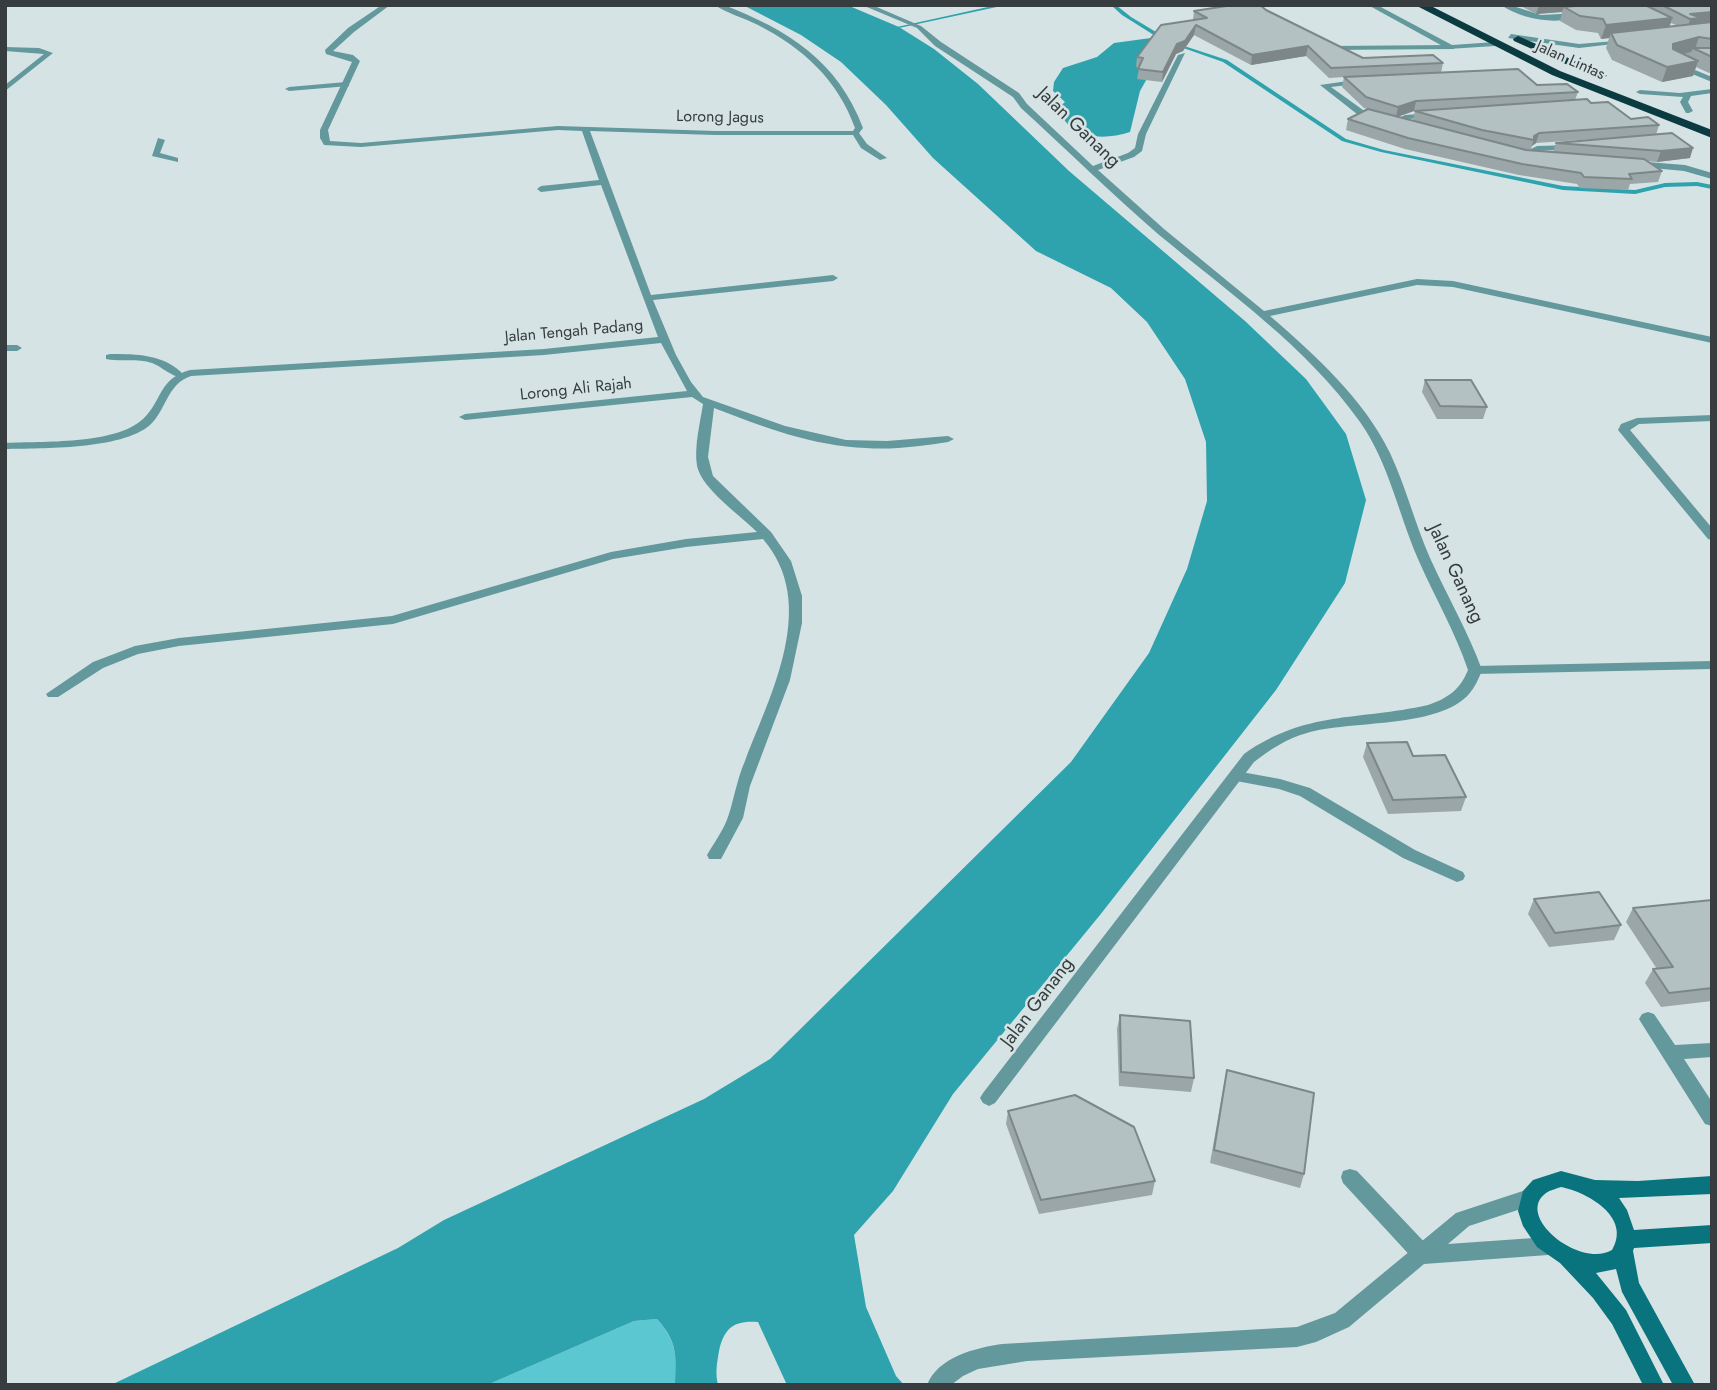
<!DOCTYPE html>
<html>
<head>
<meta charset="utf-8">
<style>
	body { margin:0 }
	#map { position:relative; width:1717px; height:1390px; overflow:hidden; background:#d5e3e4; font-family:Jost,sans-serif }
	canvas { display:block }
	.frame { position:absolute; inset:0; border:7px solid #373d3e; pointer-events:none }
</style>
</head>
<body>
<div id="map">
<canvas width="1717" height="1390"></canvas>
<div class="frame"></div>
</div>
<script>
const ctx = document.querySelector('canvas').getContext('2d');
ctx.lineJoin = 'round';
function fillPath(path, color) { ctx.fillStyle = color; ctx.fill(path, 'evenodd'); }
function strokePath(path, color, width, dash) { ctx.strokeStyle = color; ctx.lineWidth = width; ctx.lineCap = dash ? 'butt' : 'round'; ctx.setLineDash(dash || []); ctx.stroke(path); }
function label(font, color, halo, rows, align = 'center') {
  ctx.font = font + ' Jost,sans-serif'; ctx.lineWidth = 5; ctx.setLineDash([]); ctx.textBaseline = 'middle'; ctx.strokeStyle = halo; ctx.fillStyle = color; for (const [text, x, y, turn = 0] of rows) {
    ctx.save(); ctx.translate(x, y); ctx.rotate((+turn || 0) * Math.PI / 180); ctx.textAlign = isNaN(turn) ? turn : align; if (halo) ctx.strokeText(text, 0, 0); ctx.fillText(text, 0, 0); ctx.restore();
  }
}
fillPath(new Path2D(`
	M 657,1319 C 678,1344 676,1353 675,1385 L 487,1385 L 634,1321 Z`), '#5ac7d1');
fillPath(new Path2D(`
	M 743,5 L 847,5 L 899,27 L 934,49 L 978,84 L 1069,171 L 1245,321 L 1306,379 L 1346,434 L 1366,500 L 1345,583 L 1276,690 L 1100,915 L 953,1094 L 893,1191 L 854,1235 L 866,1307 L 896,1376 L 904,1385 L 787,1385 L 758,1322 C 734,1320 724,1328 719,1351 C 717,1363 715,1373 718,1385 L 675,1385 C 676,1354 678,1343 657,1319 L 634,1321 L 487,1385 L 111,1385 L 398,1248 L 444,1220 L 704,1099 L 770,1059 L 1071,762 L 1149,653 L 1187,569 L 1207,501 L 1206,442 L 1185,379 L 1147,322 L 1111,288 L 1036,251 L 933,158 L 886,105 L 841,62 L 801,35 Z
	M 1151,38 L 1167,43 L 1140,91 L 1130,132 C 1102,141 1069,139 1058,108 L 1065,102 L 1053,91 L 1054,82 L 1063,68 L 1097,57 L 1114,43 Z`), '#2ea2ad');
fillPath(new Path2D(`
	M 997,5 L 1006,5 L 899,28 L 897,27 Z
	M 1111,5 L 1116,5 L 1131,17 L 1161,35 L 1161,42 L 1157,42 L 1157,37 L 1122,15 Z
	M 1175,43 L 1227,60 L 1346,139 L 1384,150 L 1563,186 L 1635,190 L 1665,183 L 1697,182 L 1712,185 L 1712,189 L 1697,186 L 1665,187 L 1635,194 L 1563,190 L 1381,152 L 1342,141 L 1223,62 L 1175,45 Z`), '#2ea2ad');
fillPath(new Path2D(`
	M 1451,45 L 1454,45 L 1454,49 L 1330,50 L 1326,48 L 1330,46 Z
	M 1678,63 L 1712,77 L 1712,82 L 1675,67 L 1674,65 Z
	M 346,82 L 349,82 L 349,86 L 289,91 L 285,89 L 289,87 Z
	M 158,138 L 165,140 L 160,153 L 178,158 L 178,162 L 152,156 Z
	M 5,345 L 17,345 L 22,348 L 17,351 L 5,351 Z
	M 110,354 C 137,354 164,354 184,375 L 183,377 C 172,378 163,367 152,363 C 138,358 121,362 106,359 L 106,355 Z
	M 1712,415 L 1712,421 L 1639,424 L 1630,430 L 1712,528 L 1712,540 L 1708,539 L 1618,430 L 1621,424 L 1637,418 Z
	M 1712,661 L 1712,669 L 1475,674 L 1468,670 L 1475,666 Z
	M 1236,771 L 1280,779 L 1310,788 L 1415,850 L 1463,872 L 1465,876 L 1463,880 L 1457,882 L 1403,858 L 1300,796 L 1279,789 L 1231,780 L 1229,776 L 1231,772 Z
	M 1648,1012 L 1654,1014 L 1675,1045 L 1712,1043 L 1712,1057 L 1684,1059 L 1712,1102 L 1712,1126 L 1705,1124 L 1642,1024 L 1639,1019 L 1642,1014 Z
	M 1350,1169 L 1357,1171 L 1430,1248 L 1433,1255 L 1430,1262 L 1423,1264 L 1416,1262 L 1343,1183 L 1341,1177 L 1343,1171 Z`), '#63989d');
fillPath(new Path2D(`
	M 382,5 L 390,5 L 354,32 L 333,51 L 353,55 L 360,61 L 328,130 L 330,141 L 361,143 L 558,126 L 715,131 L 853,131 L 855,128 C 838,80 803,48 758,25 C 744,18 727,13 714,5 L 724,5 C 788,30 838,61 863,128 L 859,133 L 867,144 L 887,158 L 880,160 L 861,148 L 853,135 L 715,135 L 590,131 L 651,295 L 833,275 L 838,278 L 833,281 L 653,300 L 676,355 L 691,382 L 703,397 L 785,426 L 846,440 L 887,441 L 948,436 L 954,439 L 948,442 C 921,446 894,450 866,448 C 813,446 763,427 714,408 L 708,457 L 713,476 L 771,532 L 791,561 L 802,596 L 802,623 L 790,680 L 750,786 L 743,818 L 721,859 L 709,859 L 707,855 C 714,843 723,831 728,817 C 734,799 737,779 745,761 C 771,693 819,604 763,539 L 686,547 L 613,559 L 393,624 L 179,646 L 138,654 L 103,668 L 58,697 L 48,697 L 46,694 L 93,662 L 135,646 L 179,638 L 392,616 L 611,552 L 686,539 L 757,532 C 740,515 702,489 697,466 C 694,446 700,424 703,404 L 692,397 L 465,420 L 459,417 L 465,414 L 687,391 L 661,343 L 544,355 L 191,376 C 167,384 167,409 150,425 C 121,450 42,448 5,449 L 5,443 C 42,441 115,445 143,419 C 163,400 158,379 190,370 L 544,349 L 658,337 L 601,185 L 541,192 L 537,189 L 541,186 L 599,180 L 582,131 L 558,130 L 361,147 L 324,145 L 320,138 L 320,130 L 352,62 L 326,54 L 325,50 L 348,28 Z
	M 862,5 L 872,5 L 921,26 L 941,42 L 1019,93 L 1027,104 L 1093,166 L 1128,153 L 1135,148 L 1138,134 L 1178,55 L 1185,53 L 1146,134 L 1142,151 L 1134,157 L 1098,170 L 1164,229 L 1264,311 L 1417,279 L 1453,281 L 1712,337 L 1712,343 L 1453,287 L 1417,285 L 1270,316 C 1315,355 1364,399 1390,453 C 1406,487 1415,524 1430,558 C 1447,596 1468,631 1482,670 C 1479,678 1475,687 1469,694 C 1438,729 1350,720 1307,733 C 1287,738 1270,750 1254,762 L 995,1103 L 989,1106 L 983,1103 L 980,1098 L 983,1093 L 1244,754 C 1307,710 1357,721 1428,705 C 1448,698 1460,690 1468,670 C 1455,631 1434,596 1418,559 C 1398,513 1389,463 1360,422 C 1307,347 1228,292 1158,234 C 1111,193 1067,150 1021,108 L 1013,97 L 935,46 L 917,28 Z
	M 1368,5 L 1377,5 L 1452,45 L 1495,42 L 1499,44 L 1495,46 L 1448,49 Z
	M 1501,5 L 1510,5 L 1541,15 L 1580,13 L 1583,15 C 1559,26 1523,20 1501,5 Z
	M 1511,34 L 1579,44 L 1627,40 L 1631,42 L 1579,48 L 1508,38 Z
	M 5,47 L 39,48 L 53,53 L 5,91 L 5,85 L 44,54 L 5,51 Z
	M 1362,79 L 1366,81 L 1365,83 L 1331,87 L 1363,110 L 1380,116 L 1380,120 L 1357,114 L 1320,85 Z
	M 1712,89 L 1712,93 L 1691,96 L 1688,102 L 1693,111 L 1689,113 L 1686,113 L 1680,102 L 1683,97 L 1640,94 L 1636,92 L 1640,90 L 1680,93 Z
	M 1433,113 L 1436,113 L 1436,117 L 1407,119 L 1394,125 L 1390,123 L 1405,115 Z
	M 1572,145 L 1576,147 L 1575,149 L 1538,151 L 1523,158 L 1519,155 L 1537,146 Z
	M 1634,161 L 1685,165 L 1712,173 L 1712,179 L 1684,171 L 1631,166 L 1630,164 Z
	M 1529,1189 L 1536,1192 L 1539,1198 L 1536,1204 L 1469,1226 L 1448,1244 L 1548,1237 L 1555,1240 L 1558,1246 L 1555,1252 L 1548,1255 L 1424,1264 L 1349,1327 L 1316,1342 L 1297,1347 L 1027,1361 L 978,1369 L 963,1376 L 951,1385 L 927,1385 C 938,1357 975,1348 1002,1344 L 1297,1327 L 1335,1313 L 1456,1213 Z`), '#63989d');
fillPath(new Path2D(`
	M 1561,1171 L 1595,1180 L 1638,1181 L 1712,1176 L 1712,1194 L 1619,1198 L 1627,1210 L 1634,1230 L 1712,1225 L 1712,1243 L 1634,1248 L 1633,1251 L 1639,1283 L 1695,1385 L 1673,1385 L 1622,1292 L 1616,1269 L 1596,1273 L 1626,1310 L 1664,1385 L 1643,1385 L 1612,1324 L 1593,1298 L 1560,1263 L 1537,1247 L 1523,1226 L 1518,1211 L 1523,1191 L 1533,1180 ZM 1561,1187 C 1587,1192 1632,1217 1612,1250 C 1580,1269 1514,1216 1546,1193 C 1550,1190 1556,1189 1561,1187 Z`), '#09747d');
fillPath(new Path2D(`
	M 1415,5 L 1429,5 L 1560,71 L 1712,130 L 1712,138 L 1552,75 Z
	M 1518,36 L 1605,74 L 1607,76 L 1597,78 L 1514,41 L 1513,39 Z`), '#0a3b40');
fillPath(new Path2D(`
	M 1519,5 L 1712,5 L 1712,72 L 1709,73 L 1696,67 L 1693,76 L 1662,82 L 1612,60 L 1606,48 L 1609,38 L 1601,39 L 1598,33 L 1576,30 L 1560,21 L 1562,12 L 1536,14 ZM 1671,23 L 1678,26 L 1669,27 Z
	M 1266,10 L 1363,58 L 1443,63 L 1441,73 L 1537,85 L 1578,92 L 1575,100 L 1591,103 L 1631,119 L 1659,125 L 1656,135 L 1690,158 L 1657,162 L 1646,161 L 1662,171 L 1658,182 L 1630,184 L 1628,190 L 1580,188 L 1577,184 L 1519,175 L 1405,149 L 1346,130 L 1348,119 L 1368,109 L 1364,108 L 1342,87 L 1344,77 L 1329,78 L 1306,56 L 1251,65 L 1194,35 L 1183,51 L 1176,54 L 1162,82 L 1137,79 L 1139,68 L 1136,67 L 1137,57 L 1193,20 L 1194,11 ZM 1414,111 L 1415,111 L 1413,120 L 1398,117 ZM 1595,139 L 1556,143 L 1553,152 L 1531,150 L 1532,146 L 1536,143 Z
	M 1425,380 L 1487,407 L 1483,419 L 1437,419 L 1422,392 Z
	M 1367,743 L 1413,756 L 1466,797 L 1461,811 L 1388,814 L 1363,757 Z
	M 1534,899 L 1621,925 L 1614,940 L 1549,947 L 1528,914 Z
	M 1712,900 L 1712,1001 L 1661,1007 L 1645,983 L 1653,969 L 1657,969 L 1626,922 L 1633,908 Z
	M 1120,1015 L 1194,1078 L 1191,1092 L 1119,1086 L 1117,1029 Z
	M 1227,1070 L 1304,1174 L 1300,1188 L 1210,1163 L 1224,1084 Z
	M 1008,1111 L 1155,1181 L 1152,1195 L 1039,1214 L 1006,1124 Z`), '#9aa6a7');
fillPath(new Path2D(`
	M 1539,5 L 1625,5 L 1564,7 L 1562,12 L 1536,14 Z
	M 1712,12 L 1712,23 L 1687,30 L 1690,19 L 1690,14 Z
	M 1672,18 L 1668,32 L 1611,33 L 1609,38 L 1601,39 L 1606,25 Z
	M 1196,25 L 1194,35 L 1183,51 L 1176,54 L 1162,82 L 1163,72 L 1177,44 Z
	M 1699,37 L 1695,49 L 1693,48 L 1691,52 L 1668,58 L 1673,44 Z
	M 1308,46 L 1306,56 L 1251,65 L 1252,55 Z
	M 1698,61 L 1693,76 L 1662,82 L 1667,67 Z
	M 1416,101 L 1414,111 L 1396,117 L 1398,107 Z
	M 1539,133 L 1536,143 L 1532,146 L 1534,136 Z
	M 1693,148 L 1690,158 L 1657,162 L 1661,151 Z`), '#7d8788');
const building = new Path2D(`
	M 1233,5 L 1260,5 L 1266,10 L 1363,58 L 1433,55 L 1443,63 L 1331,68 L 1308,46 L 1252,55 L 1196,25 L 1185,41 L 1177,44 L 1163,72 L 1138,69 L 1143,58 L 1137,57 L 1161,25 L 1207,18 L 1194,11 Z
	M 1586,5 L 1645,5 L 1672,18 L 1606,25 L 1603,19 L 1580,16 L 1564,7 Z
	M 1662,5 L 1712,5 L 1712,12 L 1690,14 L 1702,18 L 1690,19 Z
	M 1712,22 L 1712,39 L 1699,37 L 1673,44 L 1673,49 L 1698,61 L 1667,67 L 1617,45 L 1611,33 Z
	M 1693,48 L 1712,48 L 1712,57 Z
	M 1518,69 L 1537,85 L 1567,84 L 1578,92 L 1416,101 L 1398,107 L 1366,97 L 1344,77 Z
	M 1587,99 L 1591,103 L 1608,102 L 1631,119 L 1648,117 L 1659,125 L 1539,133 L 1534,136 L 1534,140 L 1482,130 L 1415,111 Z
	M 1368,109 L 1526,150 L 1644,159 L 1662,171 L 1629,174 L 1632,179 L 1584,177 L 1581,173 L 1522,164 L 1408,138 L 1348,119 Z
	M 1672,133 L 1693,148 L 1661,151 L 1556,143 Z
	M 1425,380 L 1471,380 L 1487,407 L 1440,406 Z
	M 1407,742 L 1413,756 L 1445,755 L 1466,797 L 1393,800 L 1367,743 Z
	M 1599,892 L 1621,925 L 1555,933 L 1534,899 Z
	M 1712,900 L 1712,988 L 1669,993 L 1653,969 L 1673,967 L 1633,908 Z
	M 1120,1015 L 1190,1021 L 1194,1078 L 1121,1072 Z
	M 1227,1070 L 1314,1093 L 1304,1174 L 1214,1150 Z
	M 1075,1095 L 1134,1127 L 1155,1181 L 1041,1200 L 1008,1111 Z`);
fillPath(building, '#b3c1c2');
strokePath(building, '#7d8788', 2);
label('16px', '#373d3e', '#d5e3e4', [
	["Jalan Lintas",1570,61,24],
	["Lorong Jagus",720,118,1],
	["Jalan Tengah Padang",574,332,-5],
	["Lorong Ali Rajah",576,390,-6]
]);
label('19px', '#373d3e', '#d5e3e4', [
	["Jalan Ganang",1078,128,44],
	["Jalan Ganang",1455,574,65],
	["Jalan Ganang",1038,1003,-53]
]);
</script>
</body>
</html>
